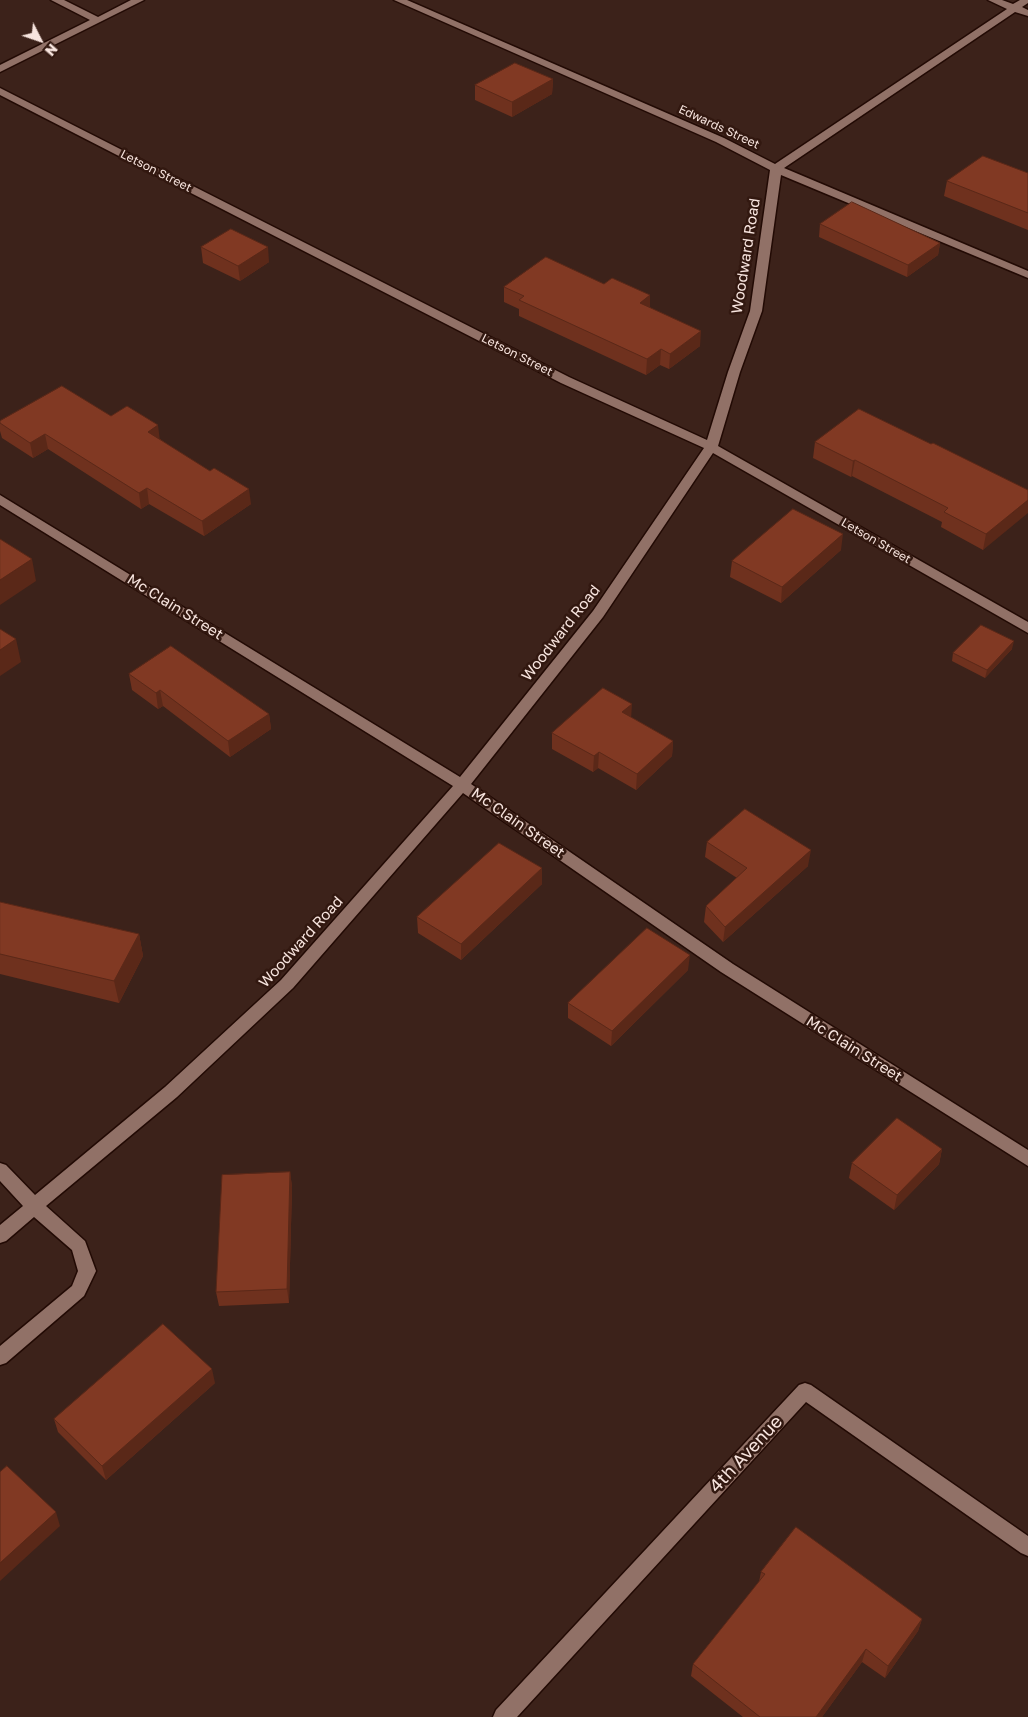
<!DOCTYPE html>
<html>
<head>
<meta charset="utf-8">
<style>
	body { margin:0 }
	#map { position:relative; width:1028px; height:1717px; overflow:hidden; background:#3c221a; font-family:"Golos Text",sans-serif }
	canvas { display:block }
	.north { position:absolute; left:15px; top:15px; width:50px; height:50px; -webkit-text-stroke:4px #321810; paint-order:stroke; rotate:131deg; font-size:14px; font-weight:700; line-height:20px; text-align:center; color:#f7e4de }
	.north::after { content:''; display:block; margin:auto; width:18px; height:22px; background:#f7e4de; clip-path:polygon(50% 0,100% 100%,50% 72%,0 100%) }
</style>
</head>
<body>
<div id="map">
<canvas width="1028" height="1717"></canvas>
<div class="north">N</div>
</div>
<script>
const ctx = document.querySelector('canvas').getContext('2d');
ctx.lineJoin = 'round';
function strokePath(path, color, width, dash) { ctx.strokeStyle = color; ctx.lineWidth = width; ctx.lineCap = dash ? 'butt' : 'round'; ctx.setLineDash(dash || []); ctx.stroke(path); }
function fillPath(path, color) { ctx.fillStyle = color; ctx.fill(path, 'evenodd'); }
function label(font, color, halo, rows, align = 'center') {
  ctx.font = font + ' "Golos Text",sans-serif'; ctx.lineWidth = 5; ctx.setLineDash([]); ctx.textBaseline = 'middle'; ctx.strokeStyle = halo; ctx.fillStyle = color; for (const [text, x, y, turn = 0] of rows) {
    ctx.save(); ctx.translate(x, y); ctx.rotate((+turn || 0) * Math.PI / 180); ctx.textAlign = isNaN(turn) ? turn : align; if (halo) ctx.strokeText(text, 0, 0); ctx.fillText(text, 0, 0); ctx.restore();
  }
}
const minor = new Path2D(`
	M 51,0 L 64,0 L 98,17 L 131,0 L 144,0 L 0,72 L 0,65 L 90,20 Z
	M 394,0 L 407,0 L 724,138 L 775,164 L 1007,9 L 988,0 L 1002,0 L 1013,4 L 1020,0 L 1028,0 L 1028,3 L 1022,7 L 1028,10 L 1028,16 L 1015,12 L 784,168 L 1028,271 L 1028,278 L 781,175 L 762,311 L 740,372 L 718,446 L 1028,622 L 1028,633 L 713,453 L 603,617 L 471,784 L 733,964 L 1028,1150 L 1028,1166 L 721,972 L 463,793 L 293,988 L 177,1097 L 46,1206 L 85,1241 L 96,1271 L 84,1296 L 6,1363 L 0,1365 L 0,1346 L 72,1286 L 78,1271 L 72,1250 L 34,1217 L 6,1241 L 0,1243 L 0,1225 L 23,1206 L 0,1181 L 0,1163 L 6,1165 L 35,1195 L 165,1087 L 281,980 L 453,786 L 0,505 L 0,495 L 460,777 L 593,611 L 704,448 L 561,383 L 0,95 L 0,88 L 569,377 L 707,440 L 728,372 L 750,311 L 770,170 L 716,142 Z
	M 805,1383 L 811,1385 L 1028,1536 L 1028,1556 L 1021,1553 L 806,1402 L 517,1717 L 493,1717 L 496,1710 L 799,1385 Z`);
strokePath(minor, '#220a04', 3);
fillPath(minor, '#917167');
fillPath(new Path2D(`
	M 553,79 L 552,94 L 512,117 L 475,100 L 475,85 Z
	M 1028,173 L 1028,230 L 944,196 L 947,181 Z
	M 820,224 L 940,243 L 938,255 L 907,277 L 819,237 Z
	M 201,247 L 269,262 L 240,281 L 203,263 Z
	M 504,287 L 650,308 L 700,346 L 669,369 L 660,365 L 646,375 L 519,316 L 519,309 L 504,302 Z
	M 111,416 L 160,439 L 251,504 L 204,536 L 149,504 L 141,509 L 48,449 L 33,458 L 2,438 L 0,431 L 0,421 Z
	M 815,442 L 931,444 L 1028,490 L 983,550 L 941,527 L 942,522 L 852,476 L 851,477 L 813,458 Z
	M 841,550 L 781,603 L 730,577 L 732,561 Z
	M 1012,649 L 985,678 L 952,661 L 953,653 Z
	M 129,674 L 269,714 L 271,729 L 230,757 L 163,706 L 158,709 L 132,690 Z
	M 631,717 L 673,741 L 672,756 L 636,790 L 598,768 L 593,772 L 552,749 L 552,733 Z
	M 707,842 L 808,866 L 723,942 L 704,922 L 706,906 L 737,878 L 705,857 Z
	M 542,868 L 542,884 L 461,960 L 418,933 L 417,917 Z
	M 0,902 L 139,934 L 143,956 L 119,1003 L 0,974 Z
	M 688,970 L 611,1046 L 568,1018 L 568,1003 Z
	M 942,1149 L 939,1164 L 894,1210 L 849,1178 L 852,1163 Z
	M 290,1172 L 292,1187 L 289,1303 L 219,1306 L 216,1292 Z
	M 215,1383 L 106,1480 L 58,1432 L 54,1419 Z
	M 761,1572 L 922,1619 L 918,1631 L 885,1678 L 862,1662 L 822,1717 L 743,1717 L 691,1676 L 693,1664 L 759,1582 Z`), '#6f311e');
fillPath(new Path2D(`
	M 553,79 L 552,94 L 512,117 L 512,102 Z
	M 940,243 L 938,255 L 907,277 L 908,265 Z
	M 268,247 L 269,262 L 240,281 L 238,266 Z
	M 650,295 L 650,310 L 640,303 Z
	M 701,331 L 700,346 L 669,369 L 670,354 Z
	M 661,349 L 660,365 L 646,375 L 647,359 Z
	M 158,425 L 160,441 L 148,432 Z
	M 45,434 L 48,449 L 33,458 L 30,443 Z
	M 855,460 L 852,476 L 851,477 L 853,461 Z
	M 147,488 L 149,504 L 141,509 L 139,493 Z
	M 249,489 L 251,504 L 204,536 L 202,521 Z
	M 1028,500 L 1028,513 L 983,550 L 986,534 Z
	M 843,534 L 841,550 L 781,603 L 782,587 Z
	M 32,559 L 36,581 L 0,605 L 0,580 Z
	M 16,639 L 21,662 L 0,676 L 0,650 Z
	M 1014,641 L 1012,649 L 985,678 L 987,670 Z
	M 160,690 L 163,706 L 158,709 L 156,693 Z
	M 632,704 L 631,720 L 622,712 Z
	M 269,714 L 271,729 L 230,757 L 228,741 Z
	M 673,741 L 672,756 L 636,790 L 637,774 Z
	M 599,752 L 598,768 L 593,772 L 594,756 Z
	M 811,850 L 808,866 L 723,942 L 725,927 Z
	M 542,868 L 542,884 L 461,960 L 461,944 Z
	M 139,934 L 143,956 L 119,1003 L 114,981 Z
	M 690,955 L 688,970 L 611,1046 L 612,1031 Z
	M 942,1149 L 939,1164 L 894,1210 L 897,1195 Z
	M 290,1172 L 292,1187 L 289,1303 L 287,1289 Z
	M 212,1369 L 215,1383 L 106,1480 L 102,1466 Z
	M 56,1512 L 60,1526 L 0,1581 L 0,1563 Z
	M 922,1619 L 918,1631 L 885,1678 L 888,1666 Z
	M 866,1649 L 862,1662 L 822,1717 L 816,1717 Z`), '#5a2818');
const building = new Path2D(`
	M 515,63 L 553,79 L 512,102 L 475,85 Z
	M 983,156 L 1028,173 L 1028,213 L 947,181 Z
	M 852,202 L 940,243 L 908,265 L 820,224 Z
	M 231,229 L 268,247 L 238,266 L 201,247 Z
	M 546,257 L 604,284 L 612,278 L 650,295 L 640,303 L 701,331 L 670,354 L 661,349 L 647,359 L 519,300 L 524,296 L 504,287 Z
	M 62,386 L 111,416 L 127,406 L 158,425 L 148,432 L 210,471 L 214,468 L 249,489 L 202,521 L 147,488 L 139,493 L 45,434 L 30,443 L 0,423 L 0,421 Z
	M 859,409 L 931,444 L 933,443 L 1028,490 L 1028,500 L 986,534 L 944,512 L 948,508 L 855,460 L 853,461 L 815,442 Z
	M 793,509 L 843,534 L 782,587 L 732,561 Z
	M 0,539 L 32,559 L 0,580 Z
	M 981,625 L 1014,641 L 987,670 L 953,653 Z
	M 0,629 L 16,639 L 0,650 Z
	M 171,646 L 269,714 L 228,741 L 160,690 L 156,693 L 129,674 Z
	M 603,688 L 632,704 L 622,712 L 673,741 L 637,774 L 599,752 L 594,756 L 552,733 Z
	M 745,809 L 811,850 L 725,927 L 706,906 L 747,868 L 707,842 Z
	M 499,843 L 542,868 L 461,944 L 417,917 Z
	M 0,902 L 139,934 L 114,981 L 0,954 Z
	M 647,928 L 690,955 L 612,1031 L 568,1003 Z
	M 897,1118 L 942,1149 L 897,1195 L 852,1163 Z
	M 290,1172 L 287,1289 L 216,1292 L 222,1175 Z
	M 163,1324 L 212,1369 L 102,1466 L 54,1419 Z
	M 7,1466 L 56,1512 L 0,1563 L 0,1472 Z
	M 796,1527 L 922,1619 L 888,1666 L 866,1649 L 816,1717 L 760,1717 L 693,1664 L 765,1574 L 761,1572 Z`);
fillPath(building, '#813923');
strokePath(building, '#5a2818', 1);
label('12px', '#f7e4de', '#321810', [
	["Edwards Street",719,127,25],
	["Letson Street",156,171,27],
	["Letson Street",517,355,27],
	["Letson Street",876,541,30]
]);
label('15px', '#f7e4de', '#321810', [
	["Woodward Road",746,256,-81],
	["Mc Clain Street",175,607,32],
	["Woodward Road",561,633,-52],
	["Mc Clain Street",518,823,35],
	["Woodward Road",301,942,-48],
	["Mc Clain Street",854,1049,32]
]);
label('18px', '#f7e4de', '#321810', [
	["4th Avenue",746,1454,-47]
]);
</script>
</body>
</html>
